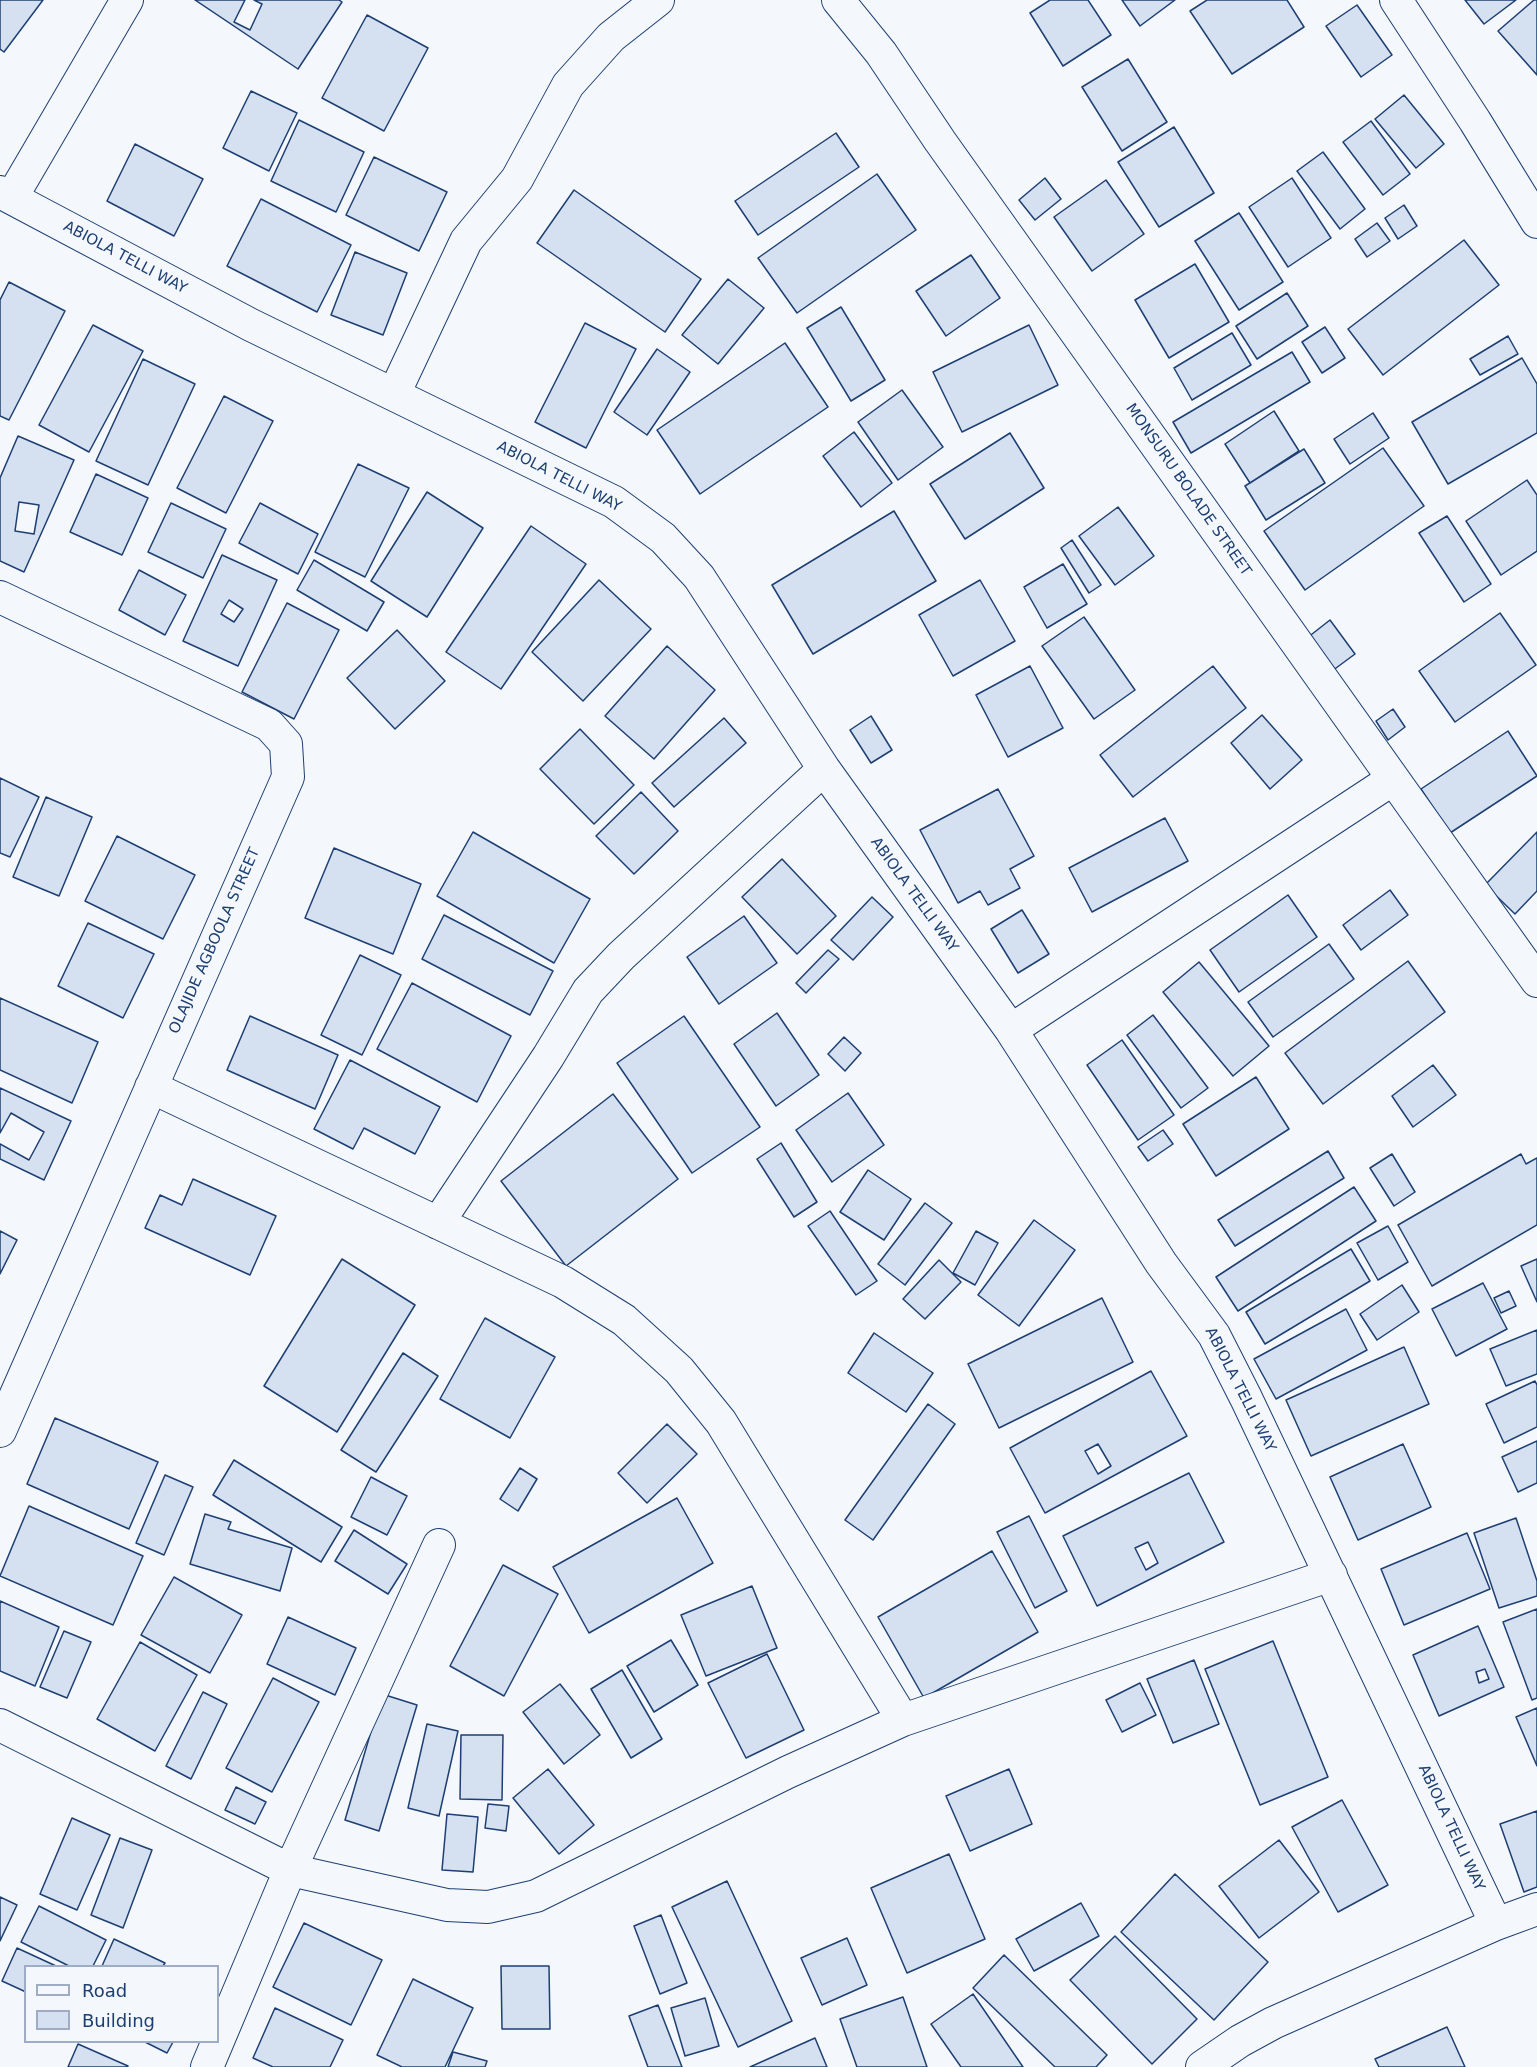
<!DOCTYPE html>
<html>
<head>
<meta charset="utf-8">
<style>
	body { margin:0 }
	#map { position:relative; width:1537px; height:2067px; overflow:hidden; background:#f4f7fb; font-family:"DejaVu Sans",sans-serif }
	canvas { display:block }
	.legend { position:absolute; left:24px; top:1965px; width:195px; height:78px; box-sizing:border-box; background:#f4f7fb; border:2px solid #9eadc5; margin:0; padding:8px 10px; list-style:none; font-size:18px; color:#1d3f73 }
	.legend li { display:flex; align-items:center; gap:12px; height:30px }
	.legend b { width:30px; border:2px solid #9eadc5 }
</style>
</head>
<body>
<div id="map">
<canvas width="1537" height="2067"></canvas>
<ul class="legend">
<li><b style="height:8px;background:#f4f7fb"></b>Road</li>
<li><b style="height:16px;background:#d5e0f0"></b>Building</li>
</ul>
</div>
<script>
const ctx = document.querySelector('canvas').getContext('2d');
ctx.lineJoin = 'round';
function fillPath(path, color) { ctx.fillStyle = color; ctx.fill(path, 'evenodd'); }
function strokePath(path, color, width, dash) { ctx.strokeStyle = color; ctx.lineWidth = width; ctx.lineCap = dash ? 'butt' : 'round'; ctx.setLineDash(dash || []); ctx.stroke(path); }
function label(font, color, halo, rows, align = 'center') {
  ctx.font = font + ' "DejaVu Sans",sans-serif'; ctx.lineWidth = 4.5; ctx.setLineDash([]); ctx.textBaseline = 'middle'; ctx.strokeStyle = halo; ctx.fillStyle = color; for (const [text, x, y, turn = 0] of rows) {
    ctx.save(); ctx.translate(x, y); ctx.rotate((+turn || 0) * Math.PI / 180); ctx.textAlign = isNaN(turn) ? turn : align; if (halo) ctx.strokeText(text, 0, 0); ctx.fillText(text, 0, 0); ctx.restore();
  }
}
const building = new Path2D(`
	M 0,0 L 43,0 L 4,52 L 0,49 Z
	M 195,0 L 245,0 L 234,22 L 250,30 L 262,4 L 254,0 L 339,0 L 342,2 L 298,69 Z
	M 1050,0 L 1088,0 L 1111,35 L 1063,66 L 1030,13 Z
	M 1122,0 L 1175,0 L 1140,26 Z
	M 1207,0 L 1287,0 L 1304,27 L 1232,74 L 1190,11 Z
	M 1465,0 L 1516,0 L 1484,24 Z
	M 1534,0 L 1537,0 L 1537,75 L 1498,31 Z
	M 1357,5 L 1392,55 L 1361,77 L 1326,26 Z
	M 367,15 L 428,48 L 384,131 L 322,98 Z
	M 1128,59 L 1167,122 L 1122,151 L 1082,87 Z
	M 251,91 L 297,113 L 269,171 L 223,148 Z
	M 1404,95 L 1444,144 L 1416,168 L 1375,119 Z
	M 299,120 L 364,152 L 336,212 L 271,181 Z
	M 1371,121 L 1410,174 L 1383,195 L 1343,142 Z
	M 1174,127 L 1214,193 L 1159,227 L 1118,162 Z
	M 836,133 L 859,167 L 758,235 L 735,201 Z
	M 135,144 L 203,179 L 174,236 L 107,201 Z
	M 1323,152 L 1365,209 L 1340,229 L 1297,171 Z
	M 374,157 L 447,192 L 419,251 L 346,215 Z
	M 877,174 L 916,230 L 797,313 L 758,258 Z
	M 1045,178 L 1061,199 L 1035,220 L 1019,200 Z
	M 1292,178 L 1331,238 L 1288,267 L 1249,207 Z
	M 1106,180 L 1144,234 L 1092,271 L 1054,217 Z
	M 574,190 L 701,279 L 665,332 L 537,243 Z
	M 261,199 L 351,245 L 317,312 L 227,266 Z
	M 1404,205 L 1417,226 L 1398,239 L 1385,218 Z
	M 1239,213 L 1283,282 L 1239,310 L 1195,241 Z
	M 1377,223 L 1390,241 L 1367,257 L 1355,239 Z
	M 1464,240 L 1499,285 L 1383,375 L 1348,329 Z
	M 355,252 L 407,273 L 383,335 L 331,315 Z
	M 971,255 L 1000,298 L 946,336 L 916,291 Z
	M 1195,264 L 1229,322 L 1169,358 L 1135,300 Z
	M 728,279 L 764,308 L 718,364 L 682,335 Z
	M 9,282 L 65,311 L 9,420 L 0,416 L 0,300 Z
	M 1287,293 L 1308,326 L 1257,359 L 1236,326 Z
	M 841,307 L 885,380 L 851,401 L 807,328 Z
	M 585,323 L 636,349 L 586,448 L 535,422 Z
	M 93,325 L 143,351 L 89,452 L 39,425 Z
	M 1029,325 L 1058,385 L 962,432 L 933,372 Z
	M 1325,327 L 1345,358 L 1322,373 L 1302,342 Z
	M 1232,333 L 1251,365 L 1192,400 L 1174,368 Z
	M 1508,336 L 1518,354 L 1480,375 L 1470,359 Z
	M 785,343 L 828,407 L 700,494 L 657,430 Z
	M 657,349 L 690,372 L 647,435 L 614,412 Z
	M 1292,352 L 1310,382 L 1191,453 L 1173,422 Z
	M 1522,358 L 1537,384 L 1537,433 L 1448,484 L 1412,422 Z
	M 143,359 L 195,384 L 148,485 L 96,461 Z
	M 902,390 L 943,447 L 898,480 L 858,422 Z
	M 224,396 L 273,421 L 226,513 L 177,488 Z
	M 1274,411 L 1299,451 L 1250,483 L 1225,444 Z
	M 1373,413 L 1389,438 L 1350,464 L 1334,439 Z
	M 854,432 L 892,483 L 861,507 L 823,456 Z
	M 1010,433 L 1044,488 L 965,539 L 930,484 Z
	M 18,436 L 74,460 L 24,572 L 0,561 L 0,478 ZM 19,502 L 39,505 L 34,534 L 15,531 Z
	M 1383,448 L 1424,506 L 1305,590 L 1264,531 Z
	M 1304,449 L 1325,483 L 1266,520 L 1245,486 Z
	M 358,464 L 409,488 L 365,577 L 315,552 Z
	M 96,474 L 148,498 L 122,555 L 70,532 Z
	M 1527,480 L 1537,495 L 1537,551 L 1501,575 L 1466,521 Z
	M 427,492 L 483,528 L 427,617 L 371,581 Z
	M 171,503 L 226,529 L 203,578 L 148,552 Z
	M 260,503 L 318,534 L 298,574 L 239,543 Z
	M 1118,507 L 1154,556 L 1115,585 L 1079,536 Z
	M 894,511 L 936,581 L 813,654 L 772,585 Z
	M 1447,516 L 1491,584 L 1464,602 L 1419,533 Z
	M 531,526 L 586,564 L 501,689 L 446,652 Z
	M 1072,540 L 1101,585 L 1089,593 L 1061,548 Z
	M 222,555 L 277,580 L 238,666 L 183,641 ZM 229,600 L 243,609 L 234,622 L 221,614 Z
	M 314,560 L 384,602 L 367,631 L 297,590 Z
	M 1063,564 L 1087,604 L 1047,628 L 1024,587 Z
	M 139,570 L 186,595 L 165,635 L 119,610 Z
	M 599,580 L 651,629 L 583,701 L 532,652 Z
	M 980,580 L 1015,641 L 953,676 L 919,615 Z
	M 287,603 L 339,630 L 294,719 L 242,692 Z
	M 1500,613 L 1536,665 L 1455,722 L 1419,671 Z
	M 1084,617 L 1135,690 L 1094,719 L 1042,646 Z
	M 1330,620 L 1355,654 L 1332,671 L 1307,638 Z
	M 397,630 L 445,681 L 395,729 L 347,678 Z
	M 667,646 L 715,690 L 654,759 L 605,716 Z
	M 1030,666 L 1063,728 L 1008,757 L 976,695 Z
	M 1213,666 L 1246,708 L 1133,797 L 1100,755 Z
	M 1393,709 L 1405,727 L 1388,740 L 1376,721 Z
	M 1262,715 L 1302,760 L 1270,789 L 1231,743 Z
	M 871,716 L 892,750 L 871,763 L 850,730 Z
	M 724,718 L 746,743 L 674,807 L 652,783 Z
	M 580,729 L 634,785 L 594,824 L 540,769 Z
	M 1508,731 L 1537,776 L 1450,833 L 1421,789 Z
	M 0,778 L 39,797 L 10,857 L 0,853 Z
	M 998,789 L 1034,856 L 1010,869 L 1020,888 L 988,905 L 980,891 L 958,903 L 920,830 Z
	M 641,792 L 678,831 L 634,874 L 596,836 Z
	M 46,797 L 92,817 L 59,896 L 13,877 Z
	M 1165,818 L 1188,861 L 1092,912 L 1069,868 Z
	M 473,832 L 590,899 L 554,963 L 437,896 Z
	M 1537,832 L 1537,891 L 1515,914 L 1485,885 Z
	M 117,836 L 195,875 L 163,939 L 85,901 Z
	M 334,848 L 421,884 L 393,954 L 305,918 Z
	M 782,859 L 836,916 L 797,954 L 742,897 Z
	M 1390,890 L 1408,915 L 1361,950 L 1343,925 Z
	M 1288,895 L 1317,937 L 1239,992 L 1210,950 Z
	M 872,897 L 893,917 L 853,960 L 831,940 Z
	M 1022,910 L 1049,954 L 1018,973 L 991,929 Z
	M 444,915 L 553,971 L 530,1015 L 422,959 Z
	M 744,916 L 777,963 L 719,1004 L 687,957 Z
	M 88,923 L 154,954 L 123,1018 L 58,986 Z
	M 1329,944 L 1354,979 L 1273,1037 L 1248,1002 Z
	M 828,950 L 839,959 L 806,993 L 796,983 Z
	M 360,955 L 401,975 L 362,1055 L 321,1035 Z
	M 1408,961 L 1445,1012 L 1323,1104 L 1285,1053 Z
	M 1199,962 L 1269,1046 L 1233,1076 L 1163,992 Z
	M 412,983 L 511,1036 L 477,1102 L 377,1049 Z
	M 0,998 L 98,1042 L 72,1103 L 0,1070 Z
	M 777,1013 L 819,1075 L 776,1106 L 734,1044 Z
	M 1153,1015 L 1208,1088 L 1181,1108 L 1127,1035 Z
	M 250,1016 L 338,1055 L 315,1109 L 227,1070 Z
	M 684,1016 L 760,1127 L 692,1173 L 617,1063 Z
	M 844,1037 L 861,1053 L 845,1071 L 828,1054 Z
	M 1122,1040 L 1174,1115 L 1138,1140 L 1087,1065 Z
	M 350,1060 L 440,1107 L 415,1154 L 364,1128 L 353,1149 L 314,1129 Z
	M 1433,1065 L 1456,1095 L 1413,1127 L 1392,1096 Z
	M 1256,1077 L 1289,1129 L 1216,1176 L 1183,1124 Z
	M 0,1088 L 71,1121 L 44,1180 L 0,1159 L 0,1144 L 29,1160 L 44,1132 L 11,1113 L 0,1133 Z
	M 848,1093 L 884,1145 L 832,1182 L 796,1130 Z
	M 613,1094 L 678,1179 L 566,1266 L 501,1181 Z
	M 1163,1130 L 1173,1144 L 1148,1161 L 1138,1147 Z
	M 781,1143 L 817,1202 L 794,1217 L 757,1159 Z
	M 1328,1151 L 1344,1178 L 1235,1246 L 1218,1220 Z
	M 1392,1154 L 1415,1192 L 1394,1206 L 1370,1168 Z
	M 1521,1154 L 1526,1164 L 1537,1158 L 1537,1225 L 1432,1286 L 1398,1225 Z
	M 868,1170 L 911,1199 L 884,1240 L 840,1212 Z
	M 193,1179 L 276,1216 L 250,1275 L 145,1228 L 160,1195 L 182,1205 Z
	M 1354,1187 L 1376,1221 L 1238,1311 L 1216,1277 Z
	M 925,1203 L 952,1223 L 905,1285 L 878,1264 Z
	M 830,1211 L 877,1281 L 856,1295 L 808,1226 Z
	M 1034,1220 L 1075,1250 L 1019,1326 L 978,1295 Z
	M 1388,1226 L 1408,1262 L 1378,1280 L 1357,1243 Z
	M 0,1231 L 17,1240 L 0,1274 Z
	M 976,1231 L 998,1243 L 975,1285 L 953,1273 Z
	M 1351,1249 L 1370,1281 L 1265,1344 L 1246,1312 Z
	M 342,1259 L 415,1305 L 337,1432 L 264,1386 Z
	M 1537,1259 L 1537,1302 L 1521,1266 Z
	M 939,1260 L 961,1282 L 925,1319 L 903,1299 Z
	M 1483,1283 L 1507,1329 L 1456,1356 L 1432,1309 Z
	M 1402,1285 L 1419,1312 L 1377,1340 L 1360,1314 Z
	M 1509,1291 L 1516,1306 L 1501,1313 L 1494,1298 Z
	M 1102,1298 L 1133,1362 L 999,1428 L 968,1364 Z
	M 1346,1309 L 1367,1350 L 1276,1399 L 1254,1359 Z
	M 485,1318 L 555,1357 L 510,1438 L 440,1399 Z
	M 1537,1330 L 1537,1374 L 1506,1386 L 1490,1349 Z
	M 874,1333 L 933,1373 L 906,1412 L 848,1373 Z
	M 1404,1347 L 1429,1404 L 1311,1456 L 1286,1400 Z
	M 403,1353 L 438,1376 L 376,1472 L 341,1450 Z
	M 1151,1371 L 1187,1436 L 1045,1513 L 1010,1448 ZM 1098,1444 L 1111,1466 L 1098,1474 L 1085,1451 Z
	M 1535,1381 L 1537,1385 L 1537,1427 L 1504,1443 L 1486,1404 Z
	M 928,1404 L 955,1424 L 873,1540 L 845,1520 Z
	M 55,1418 L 158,1462 L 129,1529 L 27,1484 Z
	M 667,1424 L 697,1454 L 647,1503 L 618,1473 Z
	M 1537,1441 L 1537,1483 L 1518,1492 L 1502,1457 Z
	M 1403,1444 L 1431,1507 L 1358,1540 L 1330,1477 Z
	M 234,1460 L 342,1527 L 321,1562 L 213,1495 Z
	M 520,1468 L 537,1479 L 518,1511 L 500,1499 Z
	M 1189,1473 L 1224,1542 L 1097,1606 L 1063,1536 ZM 1148,1542 L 1158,1563 L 1146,1570 L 1135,1548 Z
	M 165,1475 L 193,1487 L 164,1555 L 136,1543 Z
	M 371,1477 L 407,1496 L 387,1535 L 351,1517 Z
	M 677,1498 L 713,1563 L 589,1633 L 553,1567 Z
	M 29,1506 L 143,1556 L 113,1625 L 0,1576 Z
	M 205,1514 L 231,1522 L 228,1529 L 292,1548 L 280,1591 L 190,1564 Z
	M 1029,1516 L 1067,1591 L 1035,1608 L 997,1532 Z
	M 1516,1518 L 1537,1581 L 1537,1596 L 1499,1608 L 1474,1533 Z
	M 354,1530 L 407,1564 L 388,1594 L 335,1561 Z
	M 1467,1533 L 1490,1589 L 1404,1625 L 1381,1569 Z
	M 992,1551 L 1038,1632 L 924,1698 L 878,1617 Z
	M 503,1565 L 558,1594 L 504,1696 L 450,1666 Z
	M 174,1577 L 242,1615 L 210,1673 L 141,1635 Z
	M 752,1586 L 777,1648 L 706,1676 L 681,1615 Z
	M 0,1601 L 59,1627 L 35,1686 L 0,1671 Z
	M 1537,1609 L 1537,1698 L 1532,1700 L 1503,1622 Z
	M 288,1617 L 356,1648 L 335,1695 L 267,1664 Z
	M 1478,1626 L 1504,1687 L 1439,1716 L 1413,1655 ZM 1485,1669 L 1489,1679 L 1479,1683 L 1476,1672 Z
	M 64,1631 L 91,1642 L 67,1698 L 40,1687 Z
	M 671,1640 L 698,1685 L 654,1712 L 627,1666 Z
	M 1273,1641 L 1328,1777 L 1260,1805 L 1205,1669 Z
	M 140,1642 L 197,1675 L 155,1751 L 97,1719 Z
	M 767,1654 L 804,1730 L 746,1758 L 708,1683 Z
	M 1194,1660 L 1219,1724 L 1173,1743 L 1147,1679 Z
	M 622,1670 L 662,1739 L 631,1758 L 591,1689 Z
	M 273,1678 L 319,1702 L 272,1792 L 226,1768 Z
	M 1140,1683 L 1156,1715 L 1122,1732 L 1106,1700 Z
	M 560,1684 L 600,1735 L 564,1764 L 523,1712 Z
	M 203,1692 L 227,1704 L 191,1779 L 166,1766 Z
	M 382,1694 L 417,1705 L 379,1831 L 345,1820 Z
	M 1537,1708 L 1537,1766 L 1516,1717 Z
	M 427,1724 L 458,1731 L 439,1816 L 408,1808 Z
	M 461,1735 L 503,1735 L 502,1800 L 460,1799 Z
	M 548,1769 L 594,1825 L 559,1854 L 513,1798 Z
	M 1009,1769 L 1032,1824 L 970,1851 L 946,1796 Z
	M 236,1787 L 266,1802 L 255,1824 L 225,1810 Z
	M 1342,1800 L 1388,1885 L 1338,1912 L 1292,1827 Z
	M 488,1804 L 509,1806 L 506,1831 L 485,1828 Z
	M 1537,1811 L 1537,1887 L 1524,1892 L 1500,1824 Z
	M 447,1814 L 478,1817 L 473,1872 L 442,1870 Z
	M 72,1818 L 110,1835 L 77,1910 L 40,1894 Z
	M 120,1838 L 152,1850 L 123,1928 L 91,1915 Z
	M 1279,1840 L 1319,1892 L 1259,1938 L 1219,1886 Z
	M 949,1854 L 985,1939 L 907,1973 L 871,1888 Z
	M 1175,1874 L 1268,1962 L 1214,2020 L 1121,1932 Z
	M 727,1881 L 792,2021 L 738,2047 L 672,1907 Z
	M 0,1897 L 17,1905 L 0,1941 Z
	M 1081,1903 L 1099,1936 L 1034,1971 L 1016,1939 Z
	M 39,1906 L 106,1940 L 93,1966 L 69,1966 L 21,1942 Z
	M 661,1915 L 687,1983 L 660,1994 L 634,1926 Z
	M 304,1923 L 382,1960 L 351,2025 L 273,1987 Z
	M 1115,1936 L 1197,2019 L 1152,2064 L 1070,1980 Z
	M 847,1938 L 867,1985 L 822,2005 L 801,1958 Z
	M 114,1939 L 165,1963 L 163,1966 L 102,1966 Z
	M 17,1948 L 56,1966 L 26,1966 L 26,1992 L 2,1981 Z
	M 1004,1955 L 1107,2055 L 1096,2067 L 1055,2067 L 973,1988 Z
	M 501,1966 L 549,1966 L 550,2029 L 502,2029 Z
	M 413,1979 L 473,2008 L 445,2067 L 402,2067 L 377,2055 Z
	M 973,1994 L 1023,2067 L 961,2067 L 931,2024 Z
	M 903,1997 L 927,2067 L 857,2067 L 840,2019 Z
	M 705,1998 L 719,2046 L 685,2056 L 671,2008 Z
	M 658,2005 L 682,2067 L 648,2067 L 629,2016 Z
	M 275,2008 L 343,2040 L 330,2067 L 273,2067 L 253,2058 Z
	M 1447,2027 L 1465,2067 L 1379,2067 L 1375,2059 Z
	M 815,2038 L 827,2067 L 750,2067 Z
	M 145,2042 L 173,2042 L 167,2053 Z
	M 78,2044 L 128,2066 L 127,2067 L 68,2067 Z
	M 453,2052 L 487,2061 L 485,2067 L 448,2067 Z`);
fillPath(building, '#d5e0f0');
strokePath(building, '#1d3f73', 1.5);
const street = new Path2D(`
	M 838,0 L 881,53 L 940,141 L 1537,981
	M 1396,0 L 1475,121 L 1537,222
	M 0,192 L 251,325 L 614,502 L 663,538 L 699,577 L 824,769 L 1011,1030 L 1161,1263 L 1214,1335 L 1246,1398 L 1496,1924
	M 12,197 L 127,0
	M 394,394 L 466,241 L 517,179 L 568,85 L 611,37 L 658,0
	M 0,597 L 269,725 L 286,744 L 288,777 L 0,1431
	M 1011,1030 L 1393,779
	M 151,1087 L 563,1282 L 624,1320 L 679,1370 L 721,1422 L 903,1720
	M 438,1223 L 548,1057 L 588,991 L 621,956 L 824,769
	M 0,1725 L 290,1870 L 447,1905 L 488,1907 L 536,1896 L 788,1772 L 903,1720 L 1331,1575
	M 207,2067 L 290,1870 L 439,1545
	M 1202,2067 L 1240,2041 L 1273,2023 L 1496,1924 L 1537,1909`);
strokePath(street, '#1d3f73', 34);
strokePath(street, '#f4f7fb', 32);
label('15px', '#1d3f73', '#f4f7fb', [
	["ABIOLA TELLI WAY",125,258,28],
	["ABIOLA TELLI WAY",559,477,27],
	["MONSURU BOLADE STREET",1188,490,55],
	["ABIOLA TELLI WAY",914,895,54],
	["OLAJIDE AGBOOLA STREET",215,941,-66],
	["ABIOLA TELLI WAY",1240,1390,63],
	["ABIOLA TELLI WAY",1451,1828,65]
]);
</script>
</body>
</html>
